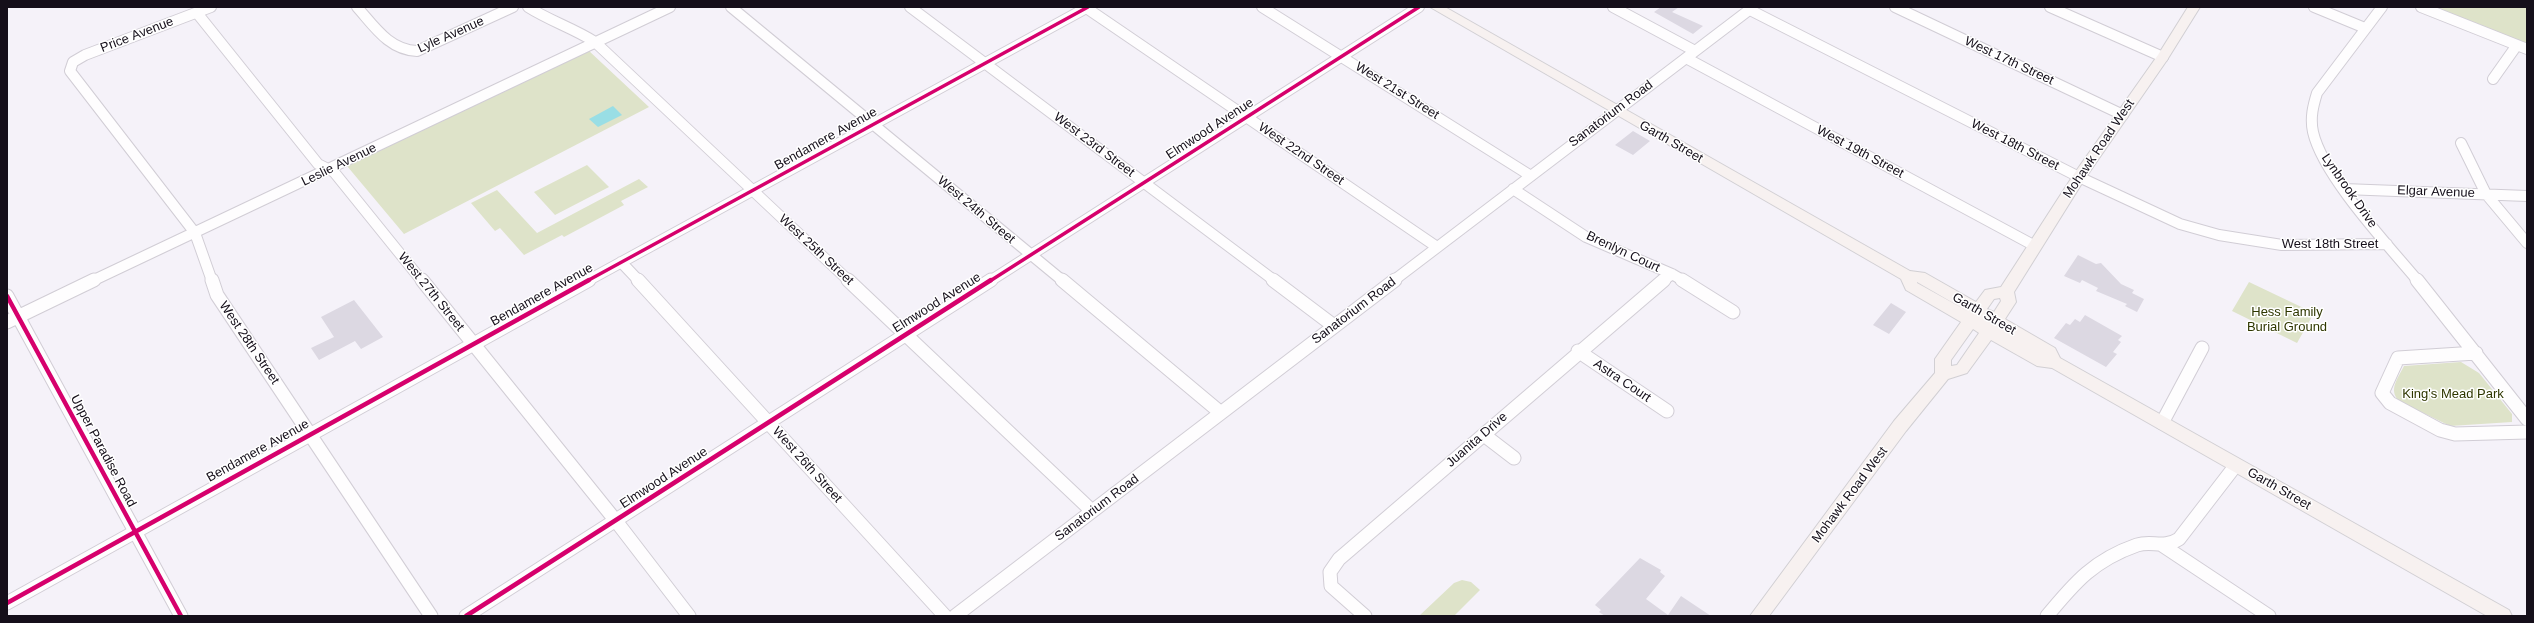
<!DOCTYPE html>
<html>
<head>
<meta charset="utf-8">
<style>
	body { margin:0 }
	#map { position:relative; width:2534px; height:623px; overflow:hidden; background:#f5f2f9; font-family:Helvetica,sans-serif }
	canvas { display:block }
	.frame { position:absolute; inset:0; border:8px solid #150f1a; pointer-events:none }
</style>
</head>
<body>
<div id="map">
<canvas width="2534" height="623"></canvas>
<div class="frame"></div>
</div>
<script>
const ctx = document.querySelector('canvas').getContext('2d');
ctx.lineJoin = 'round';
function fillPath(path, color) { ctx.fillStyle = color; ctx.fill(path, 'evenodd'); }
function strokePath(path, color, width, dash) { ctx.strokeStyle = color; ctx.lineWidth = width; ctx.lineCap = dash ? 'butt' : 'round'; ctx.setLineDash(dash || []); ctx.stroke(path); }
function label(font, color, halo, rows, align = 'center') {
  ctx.font = font + ' Helvetica,sans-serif'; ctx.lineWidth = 3; ctx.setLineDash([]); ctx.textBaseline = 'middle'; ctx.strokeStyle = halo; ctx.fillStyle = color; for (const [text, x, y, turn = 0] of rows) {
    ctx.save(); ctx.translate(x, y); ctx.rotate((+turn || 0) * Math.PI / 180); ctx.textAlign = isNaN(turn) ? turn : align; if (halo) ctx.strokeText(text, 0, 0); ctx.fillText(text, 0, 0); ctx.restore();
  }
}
fillPath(new Path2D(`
	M 2433,7 L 2527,7 L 2527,44 Z
	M 588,50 L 649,107 L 404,234 L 347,166 Z
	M 587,165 L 609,187 L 555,215 L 534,192 Z
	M 639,179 L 648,187 L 621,201 L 624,205 L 564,237 L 562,235 L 524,255 L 500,228 L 495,231 L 471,203 L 497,190 L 537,233 Z
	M 2249,282 L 2314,313 L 2297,343 L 2232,311 Z
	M 2461,362 L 2479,373 L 2512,414 L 2512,422 L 2450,426 L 2399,401 C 2388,390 2398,378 2404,366 Z
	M 1462,580 L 1471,582 L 1480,590 L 1454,616 L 1419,616 L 1454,583 Z`), '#dee3c9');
fillPath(new Path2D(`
	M 613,106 L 622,115 L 598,127 L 589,119 Z`), '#99dee5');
fillPath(new Path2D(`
	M 1661,7 L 1679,7 L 1672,12 L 1703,26 L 1693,34 L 1654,12 Z
	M 1633,131 L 1650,141 L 1633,155 L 1615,145 Z
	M 2078,255 L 2096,264 L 2101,263 L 2121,284 L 2134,290 L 2132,293 L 2144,299 L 2137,312 L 2125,306 L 2127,304 L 2096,291 L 2098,288 L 2082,280 L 2080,283 L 2064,276 Z
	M 354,300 L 383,337 L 361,349 L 355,341 L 319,360 L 311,348 L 334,337 L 321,317 Z
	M 1891,303 L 1906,312 L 1889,334 L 1873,325 Z
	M 2085,315 L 2122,336 L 2118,340 L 2121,342 L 2113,352 L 2117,354 L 2106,367 L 2054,338 L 2066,323 L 2070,325 L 2075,319 L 2080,322 Z
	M 1640,558 L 1661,570 L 1660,572 L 1665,576 L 1646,599 L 1668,615 L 1681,596 L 1711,616 L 1605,616 L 1599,612 L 1601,610 L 1595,605 Z`), '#dcd8e2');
const minorFar1 = new Path2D(`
	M 211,7 L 85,55 L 73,62 L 70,71 L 195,233 L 212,281
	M 357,7 C 374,26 389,50 417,51 L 513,7
	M 528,7 C 550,21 573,28 595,42 L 849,281
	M 731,7 L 1063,281
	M 910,7 L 1275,281
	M 1085,7 L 1437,247
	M 1262,7 L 1531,176
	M 1613,7 L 1695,51
	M 1895,7 L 2123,115
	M 2050,7 L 2163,57
	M 2314,7 L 2365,28
	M 2382,7 L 2317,93 C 2313,106 2310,118 2313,132 C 2323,176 2388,245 2418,281
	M 2421,7 L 2527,49
	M 1750,10 L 2079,177 L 2180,224 L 2219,235 L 2282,245 L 2387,244
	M 197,13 L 318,164 L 334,172 L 422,281
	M 1686,58 L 2035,246
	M 2493,79 L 2517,45
	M 2461,143 L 2486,194 L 2527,243
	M 1513,189 L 1586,237 L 1672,274 L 1684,281
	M 2344,189 L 2527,196
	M 621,262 L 639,281
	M 92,281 L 670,7
	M 587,281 L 1088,7
	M 990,281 L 1419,7
	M 1393,281 L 1753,7
	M 1663,281 L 1672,274`);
const minor = new Path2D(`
	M 212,280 L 217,295 L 431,616
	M 422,280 L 616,521 L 689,616
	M 638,280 L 945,616
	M 848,280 L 1092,511
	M 1062,280 L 1221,413
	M 1273,280 L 1334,326
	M 1682,280 L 1733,312
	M 2417,280 L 2527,419
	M 7,296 L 181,616
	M 7,322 L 94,280
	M 1578,351 L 1667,411
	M 2476,353 L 2398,358 L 2382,393 L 2390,403 L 2440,430 L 2455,434 L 2527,432
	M 2162,423 L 2202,348
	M 1484,435 L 1514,458
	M 2162,545 L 2269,616
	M 7,603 L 589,280
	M 466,616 L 991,280
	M 955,616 L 1395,280
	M 1365,616 L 1331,586 L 1330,572 L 1339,559 L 1664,280
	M 2047,616 C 2075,582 2094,560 2137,545 C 2152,540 2163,549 2179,539 L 2236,465`);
const major = new Path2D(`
	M 1430,7 L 1445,7 L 1910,271 L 1925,273 L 1976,302 L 1985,290 L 2001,287 L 2074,174 L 2158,55 L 2188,7 L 2200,7 L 2167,60 L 2084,180 L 2014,292 L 2016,302 L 2005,319 L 2055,348 L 2060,358 L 2509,610 L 2512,616 L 2487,616 L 2052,368 L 2037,366 L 1991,340 L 1967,373 L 1948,379 L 1906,431 L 1769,616 L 1750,616 L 1894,421 L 1935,373 L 1935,359 L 1961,322 L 1906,290 L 1901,279 ZM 1917,282 L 1969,312 L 1917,283 ZM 2000,298 L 2001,301 L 1994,312 L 1987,309 L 1994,299 ZM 1973,329 L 1979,333 L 1957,365 L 1951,366 L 1951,360 Z`);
strokePath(minorFar1, '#d1cdd5', 12);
strokePath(minor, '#d1cdd5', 15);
strokePath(major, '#d1cfd3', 2);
strokePath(minorFar1, '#fefdfe', 10);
strokePath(minor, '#fefdfe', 13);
fillPath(major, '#f7f1f0');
strokePath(new Path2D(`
	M 587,281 L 1088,7
	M 990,281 L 1419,7`), '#d6006c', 3.5);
strokePath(new Path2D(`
	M 7,296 L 181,616
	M 7,603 L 589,280
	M 466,616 L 991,280`), '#d6006c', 4.5);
label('13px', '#150f1a', '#fff', [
	["Price Avenue",137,35,-21],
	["Lyle Avenue",451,35,-24],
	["West 17th Street",2009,61,25],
	["West 21st Street",1397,91,32],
	["Sanatorium Road",1611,114,-37],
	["Elmwood Avenue",1210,129,-33],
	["Bendamere Avenue",826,139,-29],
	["Garth Street",1671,142,30],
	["West 23rd Street",1094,145,37],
	["West 18th Street",2015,145,27],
	["Mohawk Road West",2099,149,-56],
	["West 19th Street",1860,152,28],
	["West 22nd Street",1301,154,34],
	["Leslie Avenue",339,165,-26],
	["Lynbrook Drive",2349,191,55],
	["Elgar Avenue",2436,192,2],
	["West 24th Street",976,210,40],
	["West 18th Street",2330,244],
	["West 25th Street",816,250,43],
	["Brenlyn Court",1623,252,25],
	["West 27th Street",431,292,51],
	["Bendamere Avenue",542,295,-29],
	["Elmwood Avenue",937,303,-32],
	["Sanatorium Road",1354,311,-37],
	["Garth Street",1984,314,30],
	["West 28th Street",249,343,56],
	["Astra Court",1622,381,34],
	["Juanita Drive",1477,440,-41],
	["Upper Paradise Road",103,451,62],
	["Bendamere Avenue",258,451,-29],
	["West 26th Street",807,465,48],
	["Elmwood Avenue",664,478,-33],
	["Garth Street",2279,489,30],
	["Mohawk Road West",1850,495,-53],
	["Sanatorium Road",1097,508,-37]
]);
label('13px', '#2f3700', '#fff', [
	["Hess Family",2287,312],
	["Burial Ground",2287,327],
	["King's Mead Park",2453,394]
]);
</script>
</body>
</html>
